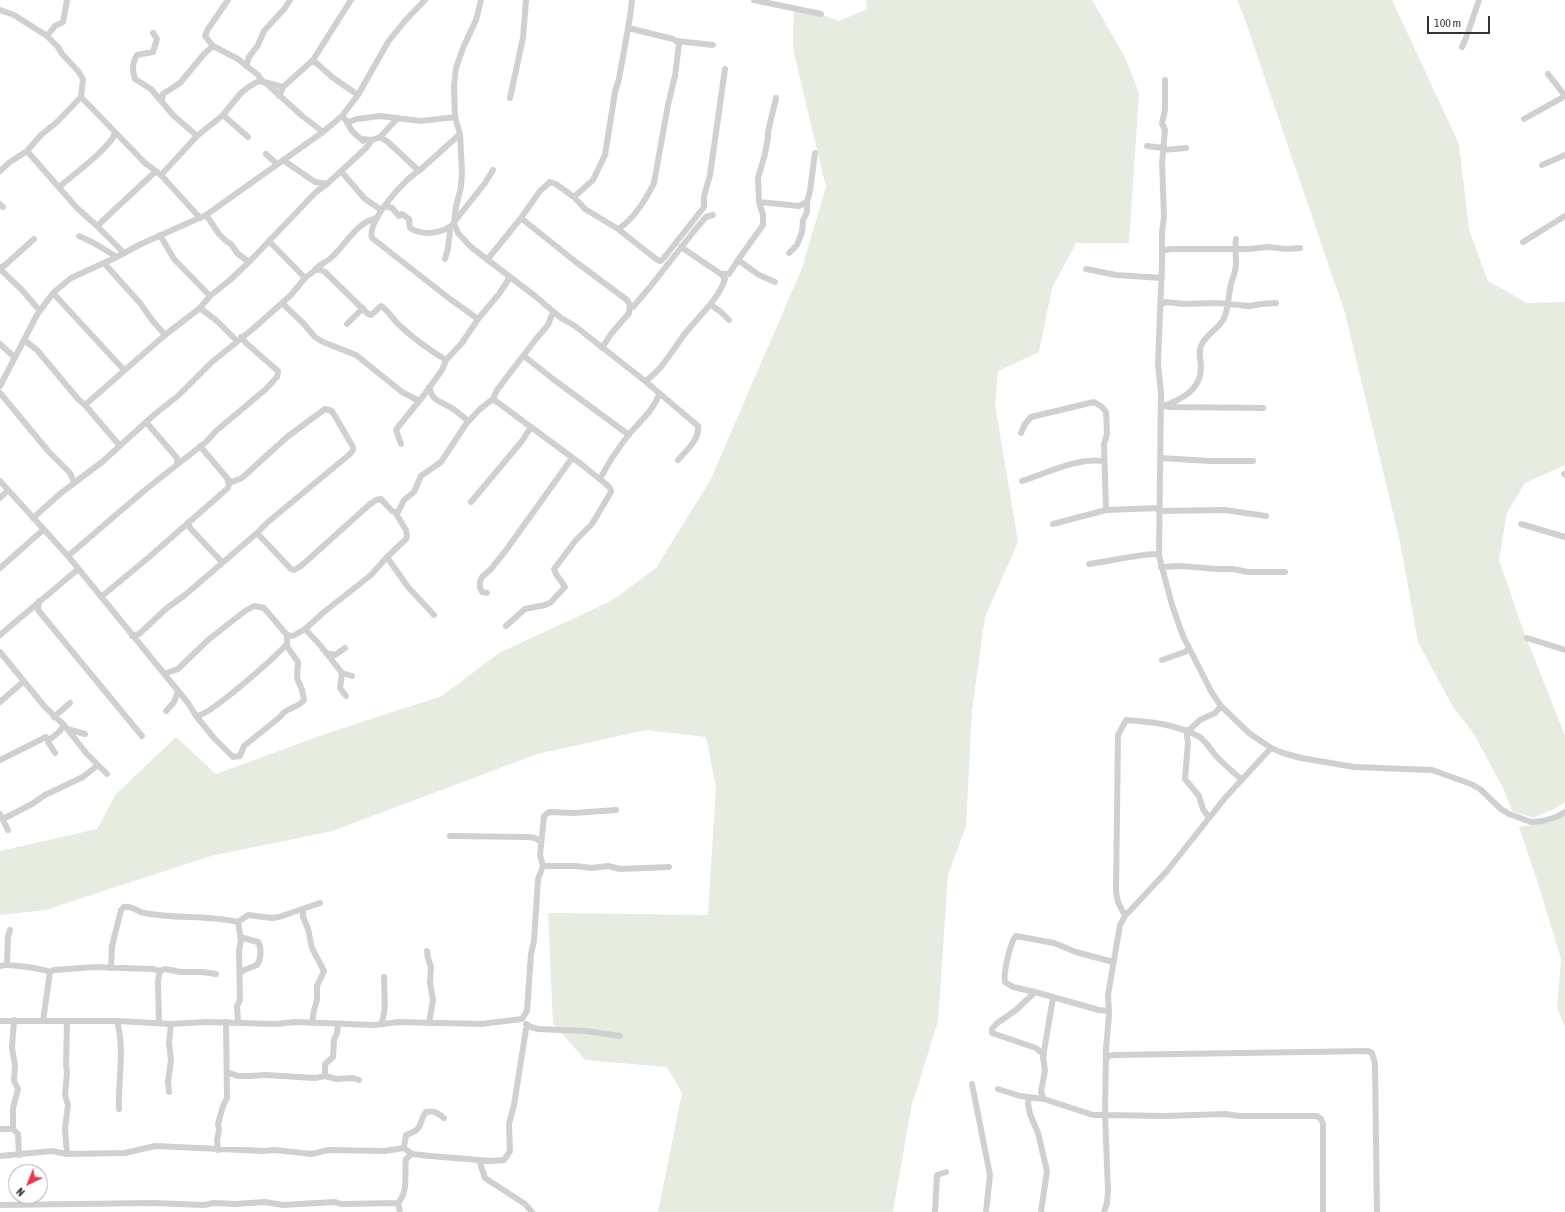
<!DOCTYPE html>
<html>
<head>
<meta charset="utf-8">
<style>
	body { margin:0 }
	#map { position:relative; width:1565px; height:1212px; overflow:hidden; background:#fff; font-family:"Asap Condensed",sans-serif }
	canvas { display:block }
	.north { position:absolute; left:8px; top:1164px; width:40px; height:40px; box-sizing:border-box; background:#fff; border:1px solid #adadad; border-radius:50%; rotate:223deg; font-size:11px; font-weight:700; line-height:16px; text-align:center; color:#333 }
	.north::after { content:''; display:block; margin:auto; width:14px; height:18px; background:#e63946; clip-path:polygon(50% 0,100% 100%,50% 72%,0 100%) }
	.scale { position:absolute; left:1427px; top:16px; width:63px; height:18px; box-sizing:border-box; border:2px solid #333; border-top:0; padding-left:5px; font-size:12px; line-height:14px; white-space:nowrap; color:#333; -webkit-text-stroke:3px #fff; paint-order:stroke }
</style>
</head>
<body>
<div id="map">
<canvas width="1565" height="1212"></canvas>
<div class="north">N</div>
<div class="scale">100 m</div>
</div>
<script>
const ctx = document.querySelector('canvas').getContext('2d');
ctx.lineJoin = 'round';
function fillPath(path, color) { ctx.fillStyle = color; ctx.fill(path, 'evenodd'); }
function strokePath(path, color, width, dash) { ctx.strokeStyle = color; ctx.lineWidth = width; ctx.lineCap = dash ? 'butt' : 'round'; ctx.setLineDash(dash || []); ctx.stroke(path); }
fillPath(new Path2D(`
	M 866,0 L 1092,0 L 1125,57 L 1139,93 L 1129,243 L 1076,243 L 1052,288 L 1039,352 L 998,371 L 995,405 L 1018,542 L 985,617 L 972,710 L 966,826 L 948,875 L 938,1021 L 911,1108 L 893,1212 L 658,1212 L 682,1093 L 667,1067 L 585,1060 L 553,1023 L 548,913 L 708,915 L 716,787 L 706,737 L 646,730 L 537,754 L 332,831 L 211,856 L 45,910 L 0,915 L 0,851 L 97,829 L 116,794 L 176,737 L 216,774 L 328,733 L 442,696 L 499,653 L 611,601 L 656,568 L 711,479 L 802,268 L 826,187 L 793,49 L 794,5 L 839,21 L 867,9 Z
	M 1237,0 L 1392,0 L 1459,144 L 1469,230 L 1488,281 L 1527,303 L 1565,302 L 1565,465 L 1525,483 L 1507,513 L 1499,560 L 1522,627 L 1565,736 L 1565,802 L 1556,808 L 1533,818 L 1512,811 L 1504,790 L 1474,734 L 1453,707 L 1418,642 L 1400,542 L 1345,313 L 1243,14 Z
	M 1565,815 L 1565,1027 L 1557,1008 L 1561,959 L 1538,883 L 1519,827 L 1550,822 Z`), '#e6ecdf');
strokePath(new Path2D(`
	M 228,0 L 208,29 L 205,36 L 213,46 L 238,59 L 258,75 L 263,82
	M 481,0 L 476,20 L 463,48 L 456,68 L 454,86 L 455,117 L 460,134 L 462,172 L 461,187 L 456,207 L 454,223 L 458,233 L 471,247 L 535,296 L 561,318 L 575,326 L 645,381 L 698,426 C 700,439 686,451 678,460
	M 754,0 L 821,14
	M 0,10 L 14,15 L 47,36 L 58,47 L 62,54 L 78,71 L 83,79 L 81,97 L 57,122 L 41,135 L 27,151 L 10,162 L 0,171
	M 153,33 L 157,39 L 153,52 L 137,55 C 132,63 132,71 135,79 L 151,89 L 173,115 L 197,136
	M 47,36 L 55,26 L 63,22 L 67,0
	M 677,41 L 713,45
	M 1462,47 L 1466,38 L 1479,0
	M 313,60 L 332,77 L 358,95
	M 246,66 L 249,57 L 258,45 L 264,31 L 285,8 L 290,0
	M 1548,74 L 1565,96
	M 1165,80 L 1165,110 L 1162,123 L 1165,130 L 1162,163 L 1164,217 L 1162,232 L 1162,264 L 1158,365 L 1161,392 L 1159,556 L 1172,605 L 1183,636 L 1212,693 L 1221,706 L 1249,733 L 1271,748 L 1283,753 L 1301,758 L 1354,767 L 1432,770 L 1471,784 L 1480,789 L 1501,809 L 1509,814 L 1531,822 L 1543,821 L 1556,817 L 1565,812
	M 267,84 L 301,115 L 323,132
	M 279,96 L 283,87 L 313,60 L 351,0
	M 81,97 L 145,163 L 161,175 L 200,218
	M 510,98 L 523,38 L 526,0
	M 162,102 L 163,94 L 180,83 L 204,54 L 213,46
	M 223,115 L 248,137
	M 345,119 L 352,131 L 363,141
	M 1524,119 L 1565,96
	M 348,122 L 357,119 L 380,116 L 421,121 L 455,117
	M 380,137 L 388,142 L 419,171 L 460,134
	M 362,139 L 372,140 L 380,137 L 398,118
	M 1147,146 L 1163,148
	M 1163,150 L 1186,148
	M 27,151 L 77,208 L 97,226 L 124,253
	M 266,154 L 277,164
	M 283,160 L 315,182 L 327,184
	M 1542,165 L 1565,155
	M 341,171 L 364,198 L 381,210
	M 419,171 C 405,178 367,221 372,238 L 450,299 L 478,319
	M 161,175 L 197,136 L 223,115 L 240,94 L 247,88 L 255,83 L 260,81 L 283,87
	M 59,187 C 73,175 110,148 115,133
	M 574,197 L 593,180 L 605,155 L 615,92 L 619,79 L 630,17 L 632,0
	M 759,202 L 799,206 L 807,202 L 810,191 L 815,153
	M 0,204 L 3,207
	M 385,206 L 392,208 L 399,216 L 402,214 L 409,219 L 410,228 C 423,236 444,234 454,223
	M 206,215 L 219,234 L 226,241 L 231,244 L 238,254 L 249,262
	M 521,218 L 576,262 L 627,300 L 630,305 L 629,313 L 611,334 L 602,348
	M 455,221 L 485,183 L 493,170
	M 97,226 L 155,172
	M 618,229 C 633,220 646,199 654,183 L 668,105 L 675,76 L 679,43 L 673,39 L 628,28
	M 160,235 L 174,259 L 210,296
	M 79,236 L 92,242 L 117,257
	M 269,241 L 305,278
	M 1523,242 L 1565,216
	M 1162,251 L 1170,249 L 1248,249 L 1268,247 L 1286,249 L 1300,248
	M 789,253 L 797,245 L 802,232 L 803,220 L 807,212 L 807,202
	M 445,259 L 448,248 L 450,231
	M 487,260 L 521,218 L 540,191 L 550,182 L 556,184 L 574,197 L 585,209 L 618,229 L 656,259 L 660,261 L 663,259 L 704,207 L 704,196 L 710,175 L 725,69
	M 738,260 L 763,225 L 763,215 L 759,202 L 758,178 L 765,154 L 768,137 L 768,132 L 776,98
	M 104,263 L 140,303 L 152,320 L 165,335
	M 0,267 L 4,266 L 34,239
	M 0,269 L 22,290 L 40,311
	M 1086,269 L 1116,275 L 1162,278
	M 314,271 C 319,264 326,263 332,257 C 346,244 357,222 377,218
	M 721,274 L 729,274 L 738,260 L 759,275 L 775,282
	M 53,293 L 124,370
	M 282,303 L 303,323 L 315,337 L 323,342 L 356,355 L 402,392 L 419,401
	M 711,305 L 721,312 L 729,320
	M 1160,305 L 1166,302 L 1184,304 L 1218,303 L 1249,306 L 1261,304 L 1276,303
	M 200,308 L 217,321 L 237,341
	M 630,308 L 633,307 L 650,287 L 694,231 L 706,217 L 713,215
	M 347,324 L 363,308
	M 24,340 L 37,350 L 78,399 L 85,405 L 165,335 L 200,308 L 210,296 L 230,280 L 249,262 L 316,192 L 327,184 L 366,148 L 372,140
	M 0,344 L 14,357
	M 524,356 L 553,379 L 629,435
	M 645,381 C 662,371 674,347 687,331 C 700,315 718,300 725,279 L 721,274 L 681,247
	M 0,386 L 37,315 L 53,293 L 71,278 L 117,257 L 141,244 L 206,215 L 323,132 L 342,116 L 358,95 L 388,42 L 404,22 L 425,0
	M 429,387 C 434,402 436,399 448,406 C 455,409 462,416 468,421
	M 0,393 L 49,452 L 70,473 L 74,482
	M 493,399 L 581,464 L 607,485 L 610,488 L 611,492 L 592,524 L 576,540 L 554,569 L 556,574 L 565,587 L 550,603 L 545,605 L 525,609 L 506,626
	M 85,405 L 120,446
	M 1165,406 L 1170,407 L 1263,408
	M 1161,407 C 1180,400 1201,391 1201,367 C 1201,360 1198,353 1201,346 C 1205,335 1217,330 1223,320 C 1229,309 1228,296 1231,284 C 1233,277 1236,271 1236,263 C 1236,255 1235,247 1236,239
	M 146,422 L 177,458 L 177,463
	M 1021,433 L 1025,424 L 1031,417 L 1094,402 L 1102,407 L 1106,412 L 1107,434 L 1104,444 L 1106,510 L 1159,508
	M 401,444 L 396,430 L 398,427 L 424,395 L 442,370 L 446,360 L 462,343 L 478,319 L 499,294 L 510,277
	M 1160,458 L 1210,461 L 1253,461
	M 1564,474 L 1565,475
	M 600,479 C 608,463 619,447 630,433 C 639,423 657,406 659,393
	M 0,481 L 68,556 L 188,703 L 196,716 L 214,738 L 233,757 L 240,756 L 244,746 L 280,717 C 286,707 297,709 304,700 L 302,690 L 297,678 L 298,662 L 286,645
	M 1022,481 C 1047,473 1078,457 1104,461
	M 0,498 L 8,490
	M 471,502 L 522,441 L 531,427
	M 1159,511 L 1225,510 L 1266,516
	M 397,514 L 404,500 L 414,492 L 421,476 L 441,462 L 466,424 L 480,409 L 493,399 L 497,390 L 536,339 L 548,325 L 553,312
	M 33,518 L 61,493 L 102,462 L 155,414 L 179,395 L 212,362 L 254,328 L 291,295 L 305,278 L 314,271 L 318,269 L 325,272 L 368,314 L 371,315 L 381,306 C 388,310 392,318 398,324 C 412,337 429,350 446,360
	M 188,522 L 190,528 L 222,562
	M 1053,524 L 1106,510
	M 1521,524 L 1565,537
	M 257,533 L 291,569 L 294,570 L 301,566 L 369,505 L 376,500 L 381,499 L 392,511 L 395,512 L 406,530 L 407,537 L 406,539 L 387,557 L 371,575 L 324,612 L 305,629 L 293,636 L 287,635
	M 68,556 L 145,490 L 206,442 L 216,431 L 266,389 L 277,377 L 278,371 L 246,343 L 241,337
	M 387,557 L 408,587 L 434,615
	M 1089,564 C 1113,561 1136,554 1159,554
	M 1161,567 L 1181,566 L 1217,569 L 1233,569 L 1248,572 L 1285,572
	M 0,568 L 43,530
	M 487,593 L 482,592 L 480,588 L 480,582 L 482,577 L 490,570 L 504,553 L 572,458
	M 101,597 L 148,558 L 228,488 L 229,484 L 227,478 L 200,446
	M 39,601 L 38,610 L 142,736
	M 305,629 L 320,645 L 342,673 L 340,688 L 346,696
	M 0,635 L 77,570
	M 132,636 L 139,634 L 167,608 L 185,595 L 257,533 L 268,522 L 350,454 L 353,450 L 353,447 L 332,411 L 325,409 L 287,437 L 242,478 L 232,482 L 228,480
	M 1527,638 L 1565,650
	M 0,652 L 45,707 L 64,725 L 87,754 L 107,774
	M 326,653 L 335,655 L 345,648
	M 1162,660 L 1185,652 L 1189,648
	M 342,673 L 352,676
	M 164,674 L 178,669 L 208,640 L 245,611 L 254,606 L 264,608 L 287,635 L 287,644 C 276,656 210,716 196,716
	M 0,702 L 23,682
	M 166,711 L 174,702 L 178,691
	M 54,717 L 70,703
	M 67,729 L 85,734
	M 1187,730 L 1187,737 L 1188,742 L 1185,779 L 1199,796 L 1203,809 L 1209,818
	M 1188,731 L 1200,720 L 1215,713 L 1221,706
	M 55,753 L 48,742 L 49,740 L 59,732 L 64,725
	M 0,760 L 46,737
	M 0,814 L 8,830
	M 3,819 L 32,804 L 45,795 L 83,777 L 98,765
	M 450,836 L 528,837 L 535,838 L 541,842
	M 543,866 L 575,866 L 592,868 L 608,866 L 620,869 L 669,867
	M 303,909 L 303,917 L 308,929 L 312,948 L 324,971 L 317,986 L 317,1000 L 314,1010 L 312,1023
	M 1125,916 L 1118,902 L 1116,892 L 1118,735 L 1126,720 C 1153,722 1174,724 1198,736 C 1206,740 1211,751 1217,757 C 1225,765 1234,773 1242,780
	M 238,922 L 241,940 L 239,951 L 240,1000 L 237,1006 L 238,1022
	M 238,922 L 248,915 L 272,918 L 279,917 L 320,903
	M 427,951 L 428,958 L 431,967 L 430,983 L 433,1000 L 429,1023
	M 7,964 L 8,937 L 10,930
	M 0,966 C 7,963 43,969 50,972
	M 111,968 L 112,946 L 121,910 L 124,907 C 132,905 137,912 144,913 C 176,919 207,915 238,922
	M 240,973 L 244,970 L 257,965 C 261,959 262,948 258,942 L 240,937
	M 1035,992 L 1013,987 L 1005,982 C 1003,974 1010,942 1016,936 L 1054,943 L 1076,952 L 1113,962
	M 1053,998 L 1043,1057 L 1045,1070 L 1041,1092 L 1044,1099 L 1093,1115 L 1106,1115
	M 14,1020 L 12,1048 L 15,1065 L 14,1081 L 18,1089 L 13,1108 L 13,1129 L 18,1134 L 19,1155
	M 0,1021 L 117,1021 L 171,1024 L 206,1022 L 276,1024 L 295,1022 L 375,1025 L 399,1022 L 481,1024 L 522,1019 L 527,1011 L 531,954 L 534,941 L 538,879 L 543,866 L 540,855 L 544,816 L 549,812 L 574,813 L 616,810
	M 43,1021 L 50,972 L 54,970 L 95,967 L 153,969 L 160,971 L 165,969 L 181,972 L 202,972 L 216,974
	M 117,1021 C 125,1051 118,1079 119,1109
	M 159,1023 L 158,981 L 160,971
	M 381,1024 C 387,1010 384,992 384,977
	M 526,1024 L 531,1027 L 538,1029 L 586,1031 L 620,1036
	M 1044,1055 L 1036,1048 L 992,1033 L 992,1029 L 996,1024 L 1016,1010 L 1035,992 L 1099,1010 L 1109,1011
	M 1106,1061 L 1108,1056 L 1114,1055 L 1368,1051 L 1372,1053 L 1375,1063 L 1377,1212
	M 227,1072 L 238,1076 L 250,1076 L 265,1075 L 315,1078 L 325,1076 L 336,1079 L 353,1078 L 359,1080
	M 325,1076 L 325,1064 L 333,1057 L 334,1040 L 337,1033 L 338,1025
	M 972,1084 L 990,1175 L 986,1212
	M 998,1089 L 1020,1096 L 1044,1099
	M 169,1092 L 168,1082 L 171,1060 L 169,1043 L 171,1024
	M 1029,1097 L 1028,1104 L 1030,1114 L 1038,1133 L 1047,1171 L 1041,1212
	M 1105,1115 L 1165,1116 L 1225,1114 L 1239,1116 L 1317,1116 L 1321,1119 L 1323,1124 L 1323,1212
	M 0,1129 L 13,1129
	M 404,1148 L 406,1135 C 426,1128 417,1123 426,1112 C 433,1110 438,1113 444,1118
	M 218,1150 L 217,1140 L 219,1130 L 218,1124 L 223,1106 L 227,1098 L 226,1022
	M 67,1154 L 65,1129 L 68,1105 L 65,1095 L 67,1073 L 66,1065 L 67,1021
	M 0,1156 L 52,1151 L 67,1154 L 125,1153 L 155,1146 L 264,1151 L 274,1150 L 312,1154 L 328,1150 L 385,1151 L 404,1148 L 412,1154 L 430,1156 L 491,1161 L 504,1160 L 510,1151 L 509,1124 L 514,1105 L 526,1029 L 528,1025
	M 479,1160 L 485,1178 L 525,1204 L 532,1212
	M 398,1203 L 400,1212
	M 0,1205 L 153,1203 L 204,1205 L 214,1203 L 235,1204 L 265,1202 L 283,1205 L 335,1202 L 341,1204 L 398,1203 C 409,1191 404,1173 406,1159 L 412,1154
	M 935,1212 L 937,1175 L 946,1172
	M 1104,1212 L 1107,1203 L 1108,1191 L 1105,1115 L 1106,1049 L 1109,1015 L 1108,995 L 1120,925 L 1125,916 L 1167,871 L 1225,798 L 1271,748`), '#d0d0d0', 6);
</script>
</body>
</html>
